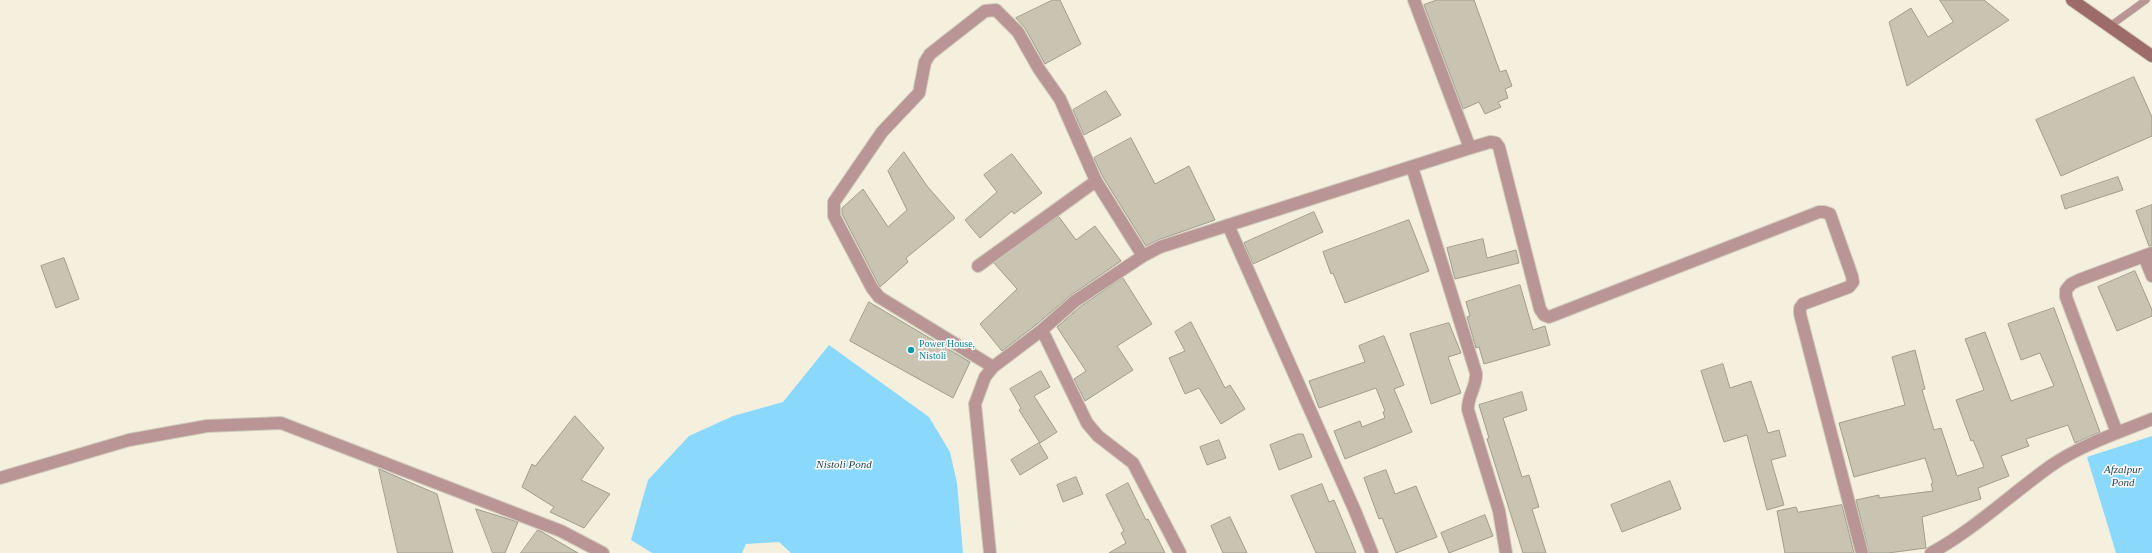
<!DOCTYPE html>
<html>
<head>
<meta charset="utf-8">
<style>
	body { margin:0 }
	canvas { display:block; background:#f5f0dd }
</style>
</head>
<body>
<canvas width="2152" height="553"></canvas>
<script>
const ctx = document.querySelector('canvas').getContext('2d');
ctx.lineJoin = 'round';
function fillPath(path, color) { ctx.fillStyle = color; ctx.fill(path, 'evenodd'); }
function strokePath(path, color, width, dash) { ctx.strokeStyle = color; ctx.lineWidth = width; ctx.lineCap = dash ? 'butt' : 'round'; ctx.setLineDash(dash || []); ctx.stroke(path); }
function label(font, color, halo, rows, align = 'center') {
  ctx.font = font + ' Georgia,serif'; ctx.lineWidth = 3; ctx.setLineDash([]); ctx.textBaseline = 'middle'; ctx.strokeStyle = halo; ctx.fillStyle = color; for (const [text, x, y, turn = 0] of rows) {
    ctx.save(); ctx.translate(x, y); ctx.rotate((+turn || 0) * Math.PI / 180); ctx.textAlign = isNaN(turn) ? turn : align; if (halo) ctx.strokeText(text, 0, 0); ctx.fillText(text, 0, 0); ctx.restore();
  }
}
fillPath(new Path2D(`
	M 829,345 L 929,417 L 950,452 L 957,483 L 963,553 L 791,553 L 779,542 L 746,544 L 742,553 L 652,553 L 631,540 L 648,480 L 689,436 L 733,416 L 783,402 Z
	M 2152,436 L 2152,553 L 2116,553 L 2087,457 Z`), '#8ad9fd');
const building = new Path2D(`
	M 1053,0 L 1060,0 L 1081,44 L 1045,64 L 1025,28 L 1016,18 Z
	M 1437,0 L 1474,0 L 1500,72 L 1506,70 L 1512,86 L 1505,89 L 1508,98 L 1498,102 L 1501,107 L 1485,114 L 1479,102 L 1463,109 L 1424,5 Z
	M 1940,0 L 1984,0 L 2009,20 L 1907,86 L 1889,22 L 1911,8 L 1928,37 L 1953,22 Z
	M 2134,77 L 2152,117 L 2152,136 L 2061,176 L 2036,120 Z
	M 1106,91 L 1121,115 L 1084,135 L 1073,110 Z
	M 1131,138 L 1155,184 L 1189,166 L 1215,220 L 1158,240 L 1146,246 L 1103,177 L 1094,158 Z
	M 904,152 L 927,186 L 955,218 L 906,258 L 908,262 L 880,287 L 842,214 L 842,208 L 863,189 L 888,227 L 907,210 L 888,171 Z
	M 1012,154 L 1042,193 L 1014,214 L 1012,211 L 980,238 L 965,220 L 997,192 L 984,175 Z
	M 2118,177 L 2123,190 L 2065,209 L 2061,196 Z
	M 2152,205 L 2152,246 L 2149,246 L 2136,211 Z
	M 1314,212 L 1323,232 L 1253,264 L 1244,243 Z
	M 1059,217 L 1076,240 L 1095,226 L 1121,261 L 1071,295 L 1037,324 L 1002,351 L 980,324 L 1017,289 L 994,263 Z
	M 1409,220 L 1429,271 L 1345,303 L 1333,273 L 1331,274 L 1323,252 Z
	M 1483,239 L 1487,258 L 1516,250 L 1519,263 L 1455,279 L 1447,248 Z
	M 64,258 L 79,299 L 56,308 L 41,266 Z
	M 2135,271 L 2152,310 L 2152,316 L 2117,331 L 2098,287 Z
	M 1123,278 L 1152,324 L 1117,346 L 1133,370 L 1085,401 L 1074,379 L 1086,371 L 1057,327 L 1080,307 Z
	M 1520,285 L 1533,330 L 1545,326 L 1550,345 L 1484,364 L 1479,347 L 1476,348 L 1467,317 L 1470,316 L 1466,302 Z
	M 869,302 L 970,362 L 953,398 L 850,341 Z
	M 2054,308 L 2100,432 L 2075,443 L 2068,425 L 2026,439 L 2029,446 L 2001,456 L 2009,476 L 1978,488 L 1981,499 L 1922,517 L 1926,548 L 1888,553 L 1869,553 L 1856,500 L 1879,495 L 1879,498 L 1933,491 L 1931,484 L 1933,483 L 1925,458 L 1854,477 L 1839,423 L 1905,405 L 1892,357 L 1915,350 L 1925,389 L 1922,390 L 1934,430 L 1941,428 L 1957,476 L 1984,467 L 1973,440 L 1971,441 L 1956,400 L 1984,390 L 1965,339 L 1985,332 L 2011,401 L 2054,386 L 2040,353 L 2021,360 L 2008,324 Z
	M 1191,322 L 1225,388 L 1230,385 L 1245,409 L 1221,424 L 1199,388 L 1185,394 L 1169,358 L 1185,351 L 1175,332 Z
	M 1449,323 L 1461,353 L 1448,357 L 1461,393 L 1431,404 L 1410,334 Z
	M 1384,336 L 1404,385 L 1394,389 L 1412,432 L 1345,459 L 1334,431 L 1360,421 L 1362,427 L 1385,418 L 1383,412 L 1385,411 L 1376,388 L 1319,408 L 1309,381 L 1365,362 L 1359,346 Z
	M 1723,364 L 1730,388 L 1751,381 L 1768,433 L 1779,430 L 1786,456 L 1771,460 L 1784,505 L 1767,510 L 1747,435 L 1724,442 L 1701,371 Z
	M 1041,371 L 1050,387 L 1034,396 L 1057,432 L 1040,443 L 1019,410 L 1021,408 L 1010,389 Z
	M 1522,392 L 1527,410 L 1503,418 L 1522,477 L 1529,475 L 1539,507 L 1532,509 L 1546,553 L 1523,553 L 1487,439 L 1489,438 L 1479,405 Z
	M 575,416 L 604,448 L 581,480 L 610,494 L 584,528 L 550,512 L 554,507 L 522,487 L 532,464 L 535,466 Z
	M 1298,434 L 1303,434 L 1312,457 L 1279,470 L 1270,445 Z
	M 1219,440 L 1226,458 L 1207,465 L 1200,447 Z
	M 1039,443 L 1048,458 L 1020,475 L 1011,460 Z
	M 379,469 L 437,494 L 453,553 L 398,553 Z
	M 1386,470 L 1395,494 L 1416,486 L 1437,537 L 1396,553 L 1382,518 L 1379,519 L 1364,478 Z
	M 1076,477 L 1083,494 L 1063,502 L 1057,485 Z
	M 1670,481 L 1681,509 L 1622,532 L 1611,505 Z
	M 1128,483 L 1146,520 L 1148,519 L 1165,553 L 1109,553 L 1126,543 L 1121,533 L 1124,531 L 1106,495 Z
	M 1322,484 L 1329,502 L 1334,500 L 1356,553 L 1316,553 L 1291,496 Z
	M 1842,505 L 1854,553 L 1785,553 L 1777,511 L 1796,507 L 1798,512 Z
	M 476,509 L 518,522 L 505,553 L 493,553 Z
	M 1485,515 L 1493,536 L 1449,553 L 1441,533 Z
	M 1230,517 L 1247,553 L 1223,553 L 1211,526 Z
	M 538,530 L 542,532 L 578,553 L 521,553 Z`);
fillPath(building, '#c9c4b2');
strokePath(building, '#a19c8b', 1);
const lane = new Path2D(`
	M 2110,26 L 2146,0`);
const street = new Path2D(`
	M 1470,148 L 1490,142 L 1496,143 L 1499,147 L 1540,309 L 1544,315 L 1549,317 L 1819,212 L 1824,212 L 1830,214 L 1852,276 L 1853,282 L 1849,287 L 1803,304 L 1800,308 L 1800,314 L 1862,553
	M 1412,167 L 1476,373 C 1477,387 1467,396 1468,410 L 1499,511 L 1506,553
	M 1228,225 L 1355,511 L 1372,553
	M 2144,256 L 2152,276
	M 978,266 L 1096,181
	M 1042,330 L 1087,423 L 1098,436 L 1133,463 L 1180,553
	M 993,367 L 879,297 L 872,288 L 834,216 L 834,202 L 882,132 L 919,93 L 925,62 L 930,54 L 985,11 L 996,10 L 1018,32 L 1039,69 L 1060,99 L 1096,181 L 1143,256
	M 2117,433 L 2066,297 L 2066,290 L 2071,284 L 2079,280 L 2152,253
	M 0,478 L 129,440 L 207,426 L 281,423 L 561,531 L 603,553
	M 990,553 L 975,404 L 985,377 L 993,367 L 1042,330 L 1075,301 L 1143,256 L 1160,247 L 1470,148 L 1414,0
	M 1931,553 C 1975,529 2011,494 2052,465 C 2083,444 2118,433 2152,419`);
const secondary = new Path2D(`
	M 2072,0 L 2152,56`);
strokePath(lane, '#d1ccbc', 8);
strokePath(street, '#d1ccbc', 14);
strokePath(secondary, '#d1ccbc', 14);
strokePath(lane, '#b99695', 7);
strokePath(street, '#b99695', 12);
strokePath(secondary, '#9c6b6a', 12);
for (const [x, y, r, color] of [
	[911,350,4,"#0f9aa8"]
]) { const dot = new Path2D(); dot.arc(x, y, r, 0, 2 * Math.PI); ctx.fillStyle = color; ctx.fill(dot); strokePath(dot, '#fff', 1.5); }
label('10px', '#0d838f', '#fff', [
	["Power House,",919,344],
	["Nistoli",919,356]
], 'left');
label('italic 11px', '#1a3d4d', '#fff', [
	["Nistoli Pond",844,465],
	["Afzalpur",2123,470],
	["Pond",2123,483]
]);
</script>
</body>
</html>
